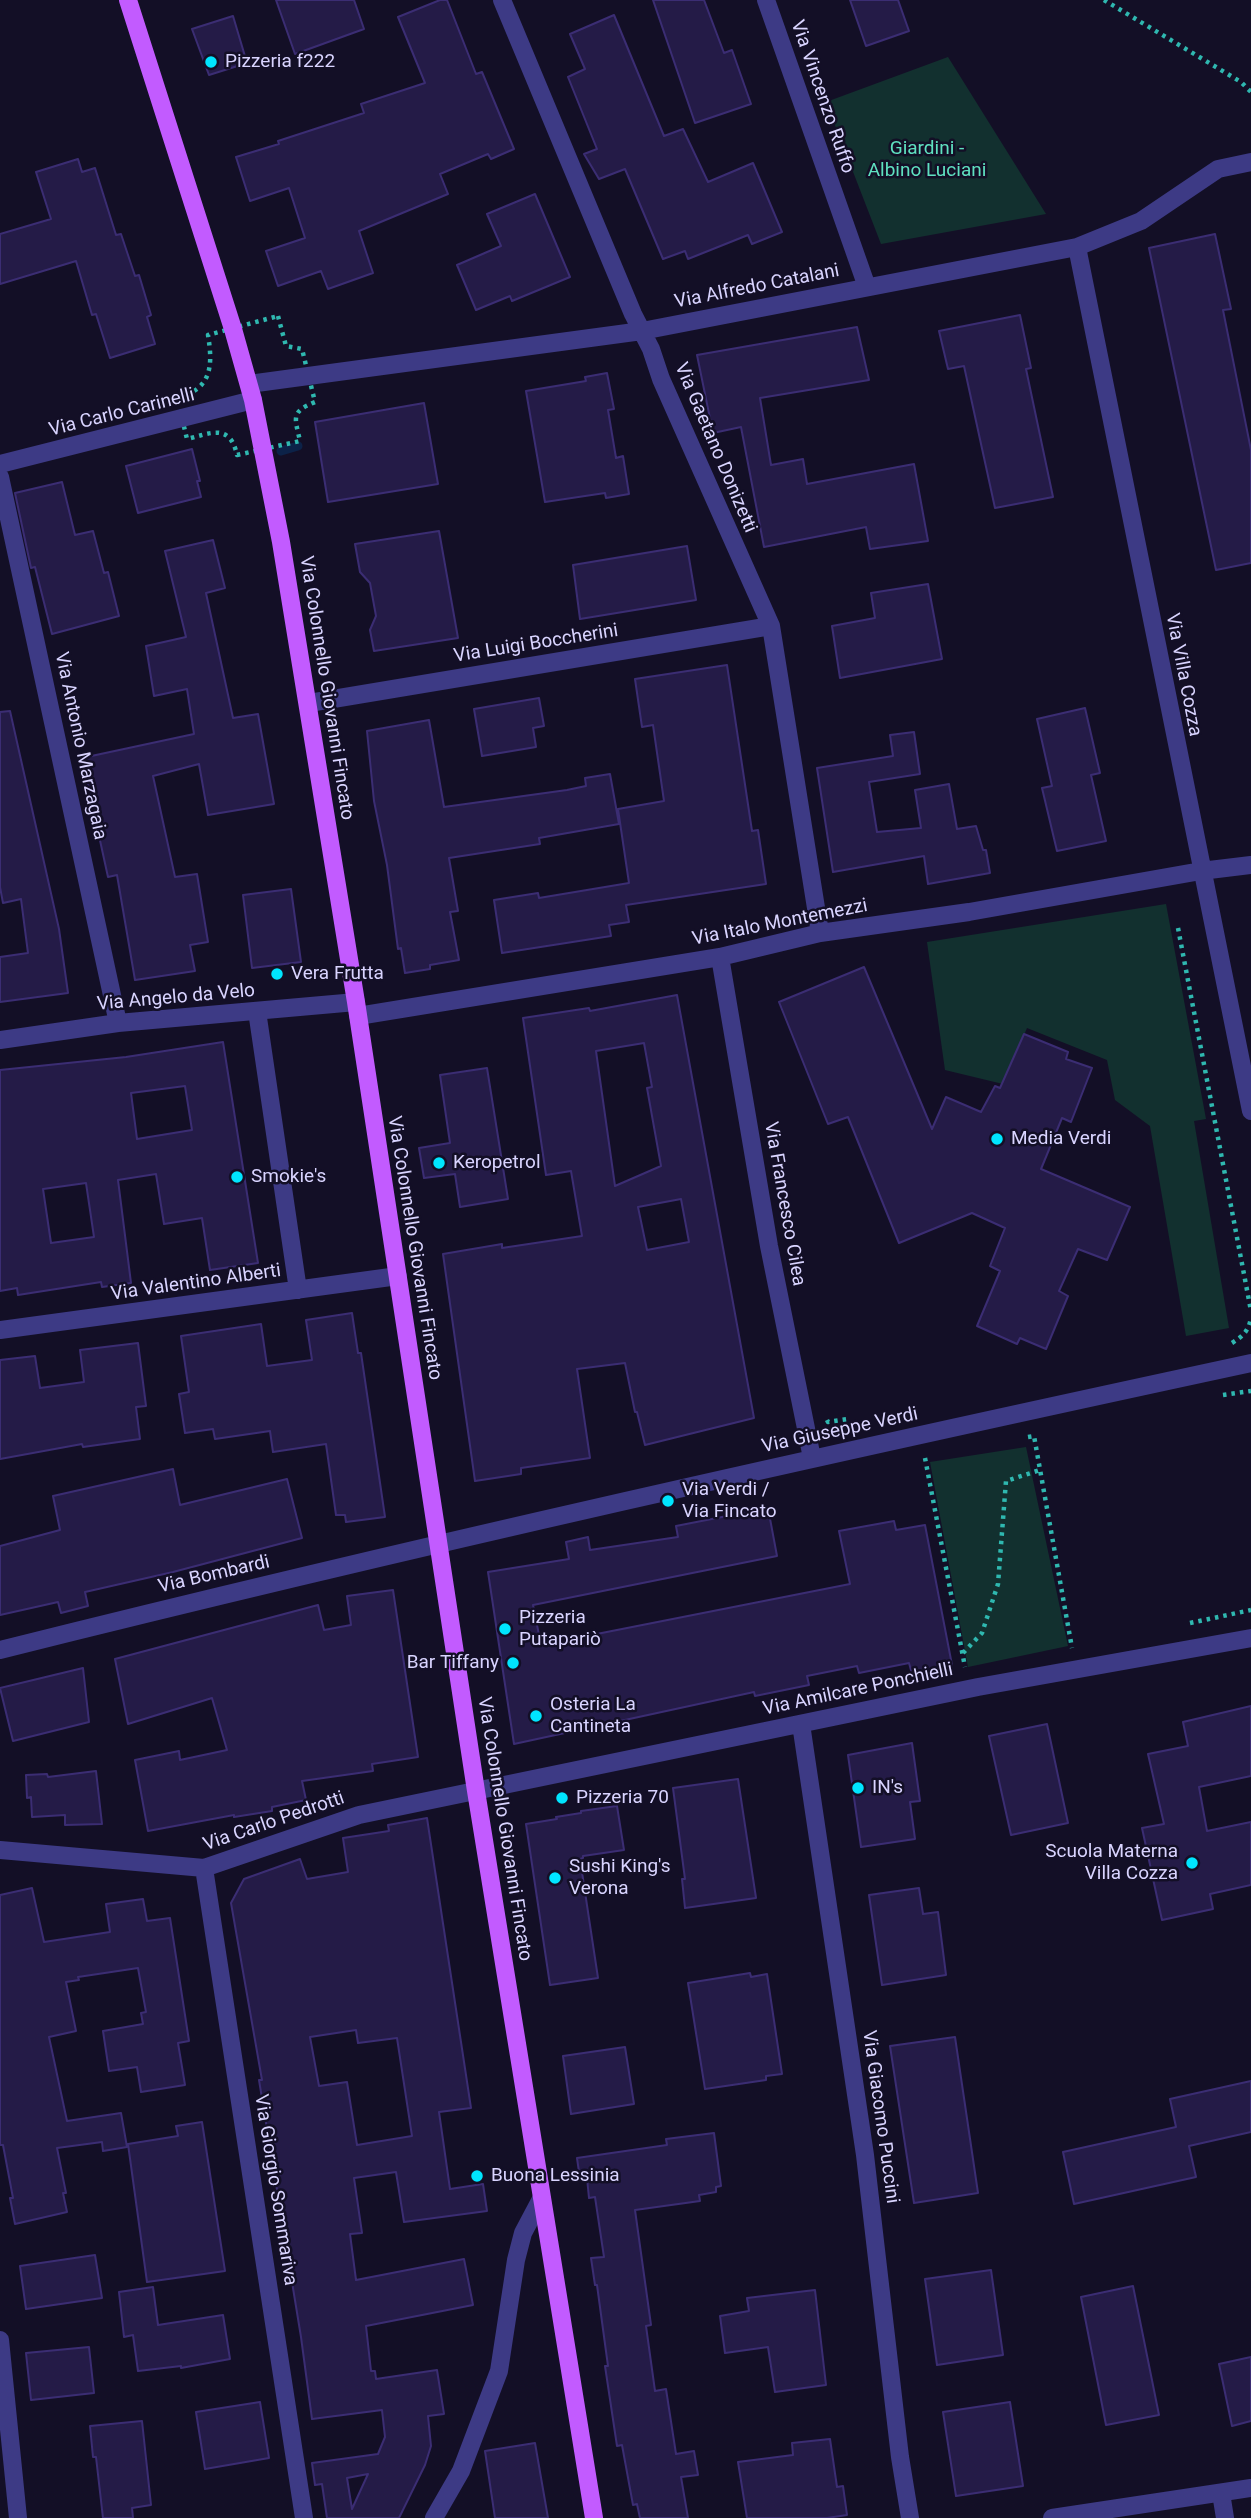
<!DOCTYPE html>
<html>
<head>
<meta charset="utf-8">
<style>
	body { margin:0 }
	canvas { display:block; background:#130f26 }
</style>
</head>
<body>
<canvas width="1251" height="2518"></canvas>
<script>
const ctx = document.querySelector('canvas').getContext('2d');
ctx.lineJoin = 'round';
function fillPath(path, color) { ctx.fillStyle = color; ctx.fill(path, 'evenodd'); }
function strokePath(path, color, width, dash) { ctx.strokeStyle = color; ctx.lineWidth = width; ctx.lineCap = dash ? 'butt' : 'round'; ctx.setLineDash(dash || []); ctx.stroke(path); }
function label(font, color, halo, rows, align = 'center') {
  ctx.font = font + ' Roboto,sans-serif'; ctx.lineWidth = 5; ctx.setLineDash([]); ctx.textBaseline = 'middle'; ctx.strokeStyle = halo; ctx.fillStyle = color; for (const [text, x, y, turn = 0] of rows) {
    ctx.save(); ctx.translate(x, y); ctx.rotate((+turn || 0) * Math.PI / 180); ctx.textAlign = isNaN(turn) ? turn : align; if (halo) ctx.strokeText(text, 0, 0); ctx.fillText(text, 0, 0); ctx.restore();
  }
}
fillPath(new Path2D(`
	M 948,57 L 1046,214 L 881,244 L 826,102 Z
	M 1166,904 L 1206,1119 L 1194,1121 L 1229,1328 L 1186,1336 L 1150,1126 L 1115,1100 L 1107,1060 L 1027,1028 L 1003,1084 L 945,1070 L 927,942 Z
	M 1026,1447 L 1068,1646 L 968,1667 L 930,1462 Z`), '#12302f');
strokePath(new Path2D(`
	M 281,451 L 298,446`), '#0c2248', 9);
const building = new Path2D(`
	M 276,0 L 354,0 L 364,29 L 295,54 Z
	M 440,0 L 447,0 L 476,74 L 482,72 L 514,149 L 491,159 L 488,154 L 440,174 L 448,194 L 359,231 L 373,273 L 328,289 L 321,271 L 278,286 L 266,251 L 305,238 L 289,188 L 250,201 L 236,157 L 279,144 L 278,141 L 364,113 L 361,104 L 425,83 L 398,17 Z
	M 653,0 L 704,0 L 724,53 L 732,50 L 751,104 L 695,123 Z
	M 850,0 L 898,0 L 909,31 L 866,46 Z
	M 614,15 L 664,136 L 683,129 L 708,182 L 753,163 L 782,232 L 752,244 L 748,235 L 688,259 L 685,251 L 663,259 L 625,169 L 599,179 L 584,154 L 597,149 L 568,77 L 585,69 L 570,34 Z
	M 233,16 L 247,63 L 209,75 L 192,29 Z
	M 78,159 L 82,172 L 95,168 L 116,235 L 121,234 L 135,276 L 139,275 L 151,315 L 147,317 L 155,344 L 110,358 L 96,314 L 92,315 L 76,261 L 0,284 L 0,234 L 51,219 L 36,172 Z
	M 535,194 L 570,277 L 512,301 L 510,296 L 476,310 L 457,265 L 501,246 L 487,214 Z
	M 1215,234 L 1231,309 L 1223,310 L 1251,450 L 1251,563 L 1216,570 L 1149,248 Z
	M 1020,315 L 1031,368 L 1026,369 L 1053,497 L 995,508 L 964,366 L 948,369 L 939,331 Z
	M 857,327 L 869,380 L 760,398 L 771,465 L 803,459 L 807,484 L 914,464 L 928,541 L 870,549 L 866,527 L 764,547 L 741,427 L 713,433 L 697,355 Z
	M 607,373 L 614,409 L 608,410 L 616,458 L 623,456 L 629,494 L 606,498 L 605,493 L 545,502 L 526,391 L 586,381 L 585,377 Z
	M 424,403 L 438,484 L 328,502 L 315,422 Z
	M 192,449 L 200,481 L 197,481 L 201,497 L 138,513 L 126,466 Z
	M 62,482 L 75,535 L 93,531 L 104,573 L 108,572 L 119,616 L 52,634 L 35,567 L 31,568 L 15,493 Z
	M 439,531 L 458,638 L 374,651 L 370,630 L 376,616 L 370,583 L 360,572 L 355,544 Z
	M 213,540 L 225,588 L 206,593 L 233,718 L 258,714 L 274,804 L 208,815 L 199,764 L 153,776 L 175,877 L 197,874 L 208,942 L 190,945 L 195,971 L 135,980 L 117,875 L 108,877 L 82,758 L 194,734 L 187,689 L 154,696 L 146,646 L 186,637 L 165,551 Z
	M 687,546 L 696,600 L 580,619 L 573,565 Z
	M 928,584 L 942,659 L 840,678 L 832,626 L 875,618 L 871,593 Z
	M 727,665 L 752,831 L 758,830 L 766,884 L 626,905 L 629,922 L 609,925 L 611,936 L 502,953 L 494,900 L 538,893 L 539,898 L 629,883 L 618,809 L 664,801 L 653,725 L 642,727 L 635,679 Z
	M 539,698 L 544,726 L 533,728 L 536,747 L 482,756 L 474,709 Z
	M 1085,708 L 1100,773 L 1091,775 L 1106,841 L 1057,851 L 1042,788 L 1052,786 L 1037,719 Z
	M 10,711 L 59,929 L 68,993 L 0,1002 L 0,957 L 28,953 L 21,899 L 3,903 L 0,887 L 0,712 Z
	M 429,720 L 444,807 L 567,790 L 586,786 L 585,778 L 610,774 L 619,824 L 539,838 L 540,844 L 449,858 L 458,911 L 450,912 L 459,960 L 430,965 L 430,969 L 405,973 L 401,948 L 398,949 L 387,865 L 374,801 L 367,731 Z
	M 914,732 L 920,774 L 869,782 L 877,832 L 921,828 L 915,790 L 949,784 L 957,829 L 976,826 L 983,850 L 986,850 L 990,873 L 928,884 L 924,856 L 833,872 L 817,768 L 893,756 L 890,735 Z
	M 291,889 L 301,962 L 252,968 L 243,895 Z
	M 864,967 L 932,1129 L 946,1097 L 981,1112 L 995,1086 L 1000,1088 L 1024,1034 L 1068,1052 L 1066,1059 L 1092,1068 L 1071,1122 L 1062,1118 L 1041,1169 L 1130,1207 L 1107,1260 L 1078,1249 L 1059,1291 L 1068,1296 L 1046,1349 L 1020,1338 L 1017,1344 L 977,1326 L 1000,1271 L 990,1266 L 1005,1228 L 972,1213 L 899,1243 L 848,1117 L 828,1124 L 779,1002 Z
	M 677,995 L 754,1418 L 645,1445 L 637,1412 L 635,1412 L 625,1363 L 577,1369 L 590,1458 L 521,1468 L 521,1474 L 475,1481 L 443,1254 L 502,1244 L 502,1248 L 582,1236 L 571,1171 L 546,1175 L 523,1018 L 589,1008 L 590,1011 ZM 644,1043 L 652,1087 L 647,1088 L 661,1166 L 615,1186 L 596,1051 ZM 681,1199 L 689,1242 L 647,1250 L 638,1207 Z
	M 223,1042 L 258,1263 L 210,1270 L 202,1218 L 164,1224 L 156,1174 L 118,1180 L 131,1283 L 102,1287 L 101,1282 L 18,1295 L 17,1288 L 0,1291 L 0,1070 L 126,1057 ZM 185,1086 L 192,1130 L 137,1139 L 131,1093 ZM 86,1183 L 94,1237 L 51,1243 L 43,1189 Z
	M 487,1068 L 508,1199 L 460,1207 L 455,1174 L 424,1178 L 419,1148 L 450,1143 L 440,1075 Z
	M 352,1313 L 358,1353 L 361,1353 L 385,1517 L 346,1522 L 345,1515 L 336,1515 L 326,1444 L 273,1452 L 270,1431 L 215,1439 L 213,1429 L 185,1433 L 179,1394 L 189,1392 L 181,1336 L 261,1324 L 267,1366 L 312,1360 L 306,1320 Z
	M 138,1343 L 146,1406 L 136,1407 L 140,1439 L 83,1447 L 82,1444 L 0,1459 L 0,1360 L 35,1356 L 40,1388 L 84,1382 L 80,1350 Z
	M 173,1469 L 180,1505 L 287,1479 L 302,1538 L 173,1572 L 85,1592 L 88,1606 L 61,1613 L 58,1602 L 0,1615 L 0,1546 L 60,1530 L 53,1496 Z
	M 768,1508 L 777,1556 L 533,1605 L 541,1645 L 850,1584 L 839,1531 L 894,1521 L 896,1530 L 925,1525 L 952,1665 L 912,1674 L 909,1663 L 859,1673 L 857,1666 L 807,1676 L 809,1685 L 755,1696 L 754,1692 L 514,1744 L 488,1572 L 569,1559 L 566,1542 L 588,1537 L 590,1550 L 678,1537 L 676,1526 Z
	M 393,1590 L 418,1757 L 372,1764 L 373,1771 L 302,1781 L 306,1800 L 272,1807 L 272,1811 L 234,1817 L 234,1815 L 148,1831 L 135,1760 L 179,1751 L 180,1760 L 227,1750 L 212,1698 L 128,1724 L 115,1659 L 318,1605 L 324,1630 L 351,1625 L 347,1596 Z
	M 83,1668 L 89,1722 L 13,1741 L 0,1688 Z
	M 1251,1706 L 1251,1776 L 1199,1787 L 1207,1831 L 1251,1822 L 1251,1885 L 1210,1894 L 1213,1909 L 1162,1920 L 1142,1828 L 1164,1824 L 1148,1754 L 1188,1746 L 1183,1722 Z
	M 1047,1724 L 1068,1823 L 1011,1835 L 989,1736 Z
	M 912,1743 L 920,1801 L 910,1802 L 915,1839 L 861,1847 L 848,1755 Z
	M 96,1771 L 102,1824 L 65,1825 L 65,1815 L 32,1817 L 31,1797 L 27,1798 L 26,1775 L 47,1774 L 48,1777 Z
	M 738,1779 L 756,1898 L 685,1908 L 682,1879 L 685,1879 L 673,1788 Z
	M 617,1806 L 624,1850 L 583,1856 L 583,1858 L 580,1859 L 598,1978 L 550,1985 L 526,1824 L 557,1819 L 556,1817 L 581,1813 L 581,1811 Z
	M 427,1818 L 471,2108 L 439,2112 L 450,2189 L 483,2184 L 487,2211 L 404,2222 L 396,2172 L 354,2178 L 362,2233 L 350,2234 L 356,2280 L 464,2259 L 473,2305 L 366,2326 L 371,2371 L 375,2371 L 376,2379 L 437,2370 L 444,2414 L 428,2416 L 431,2446 L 425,2465 L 399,2518 L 327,2518 L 322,2484 L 315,2485 L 312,2463 L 378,2454 L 385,2437 L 382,2410 L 312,2419 L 301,2337 L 259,2080 L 262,2080 L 231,1903 L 244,1879 L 300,1859 L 307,1879 L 348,1872 L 343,1838 L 389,1831 L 388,1825 ZM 356,2030 L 358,2043 L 397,2038 L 412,2136 L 357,2145 L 347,2082 L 319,2086 L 310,2037 ZM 368,2474 L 352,2509 L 347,2478 Z
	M 32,1888 L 44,1942 L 110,1932 L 106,1904 L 143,1899 L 147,1921 L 170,1918 L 189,2041 L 178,2043 L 185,2085 L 141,2092 L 137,2067 L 109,2071 L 103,2031 L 143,2024 L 141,2013 L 146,2012 L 138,1968 L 78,1977 L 79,1980 L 66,1982 L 76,2031 L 49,2037 L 67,2121 L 121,2113 L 127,2147 L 103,2151 L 102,2142 L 57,2148 L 66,2193 L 63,2193 L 67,2212 L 15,2224 L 10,2198 L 13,2198 L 3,2145 L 0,2145 L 0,1895 Z
	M 919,1888 L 923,1914 L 938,1912 L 946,1975 L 882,1985 L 869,1895 Z
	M 750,1973 L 751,1977 L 767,1974 L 782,2074 L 766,2076 L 766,2080 L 705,2089 L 688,1983 Z
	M 955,2037 L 978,2193 L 914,2203 L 890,2046 Z
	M 625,2047 L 634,2104 L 571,2114 L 563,2056 Z
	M 1251,2081 L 1251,2132 L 1189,2146 L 1196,2177 L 1074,2204 L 1063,2152 L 1176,2127 L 1170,2099 Z
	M 202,2122 L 225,2271 L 147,2282 L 128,2144 L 178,2136 L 176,2126 Z
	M 714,2133 L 721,2186 L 716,2187 L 716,2192 L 699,2195 L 700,2201 L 635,2210 L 651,2325 L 646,2326 L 655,2391 L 666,2389 L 676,2454 L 694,2451 L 698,2475 L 681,2477 L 688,2518 L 640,2518 L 637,2504 L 633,2505 L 622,2445 L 617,2446 L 605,2366 L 608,2366 L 597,2285 L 595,2285 L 591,2258 L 604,2257 L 595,2197 L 589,2198 L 587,2178 L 580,2179 L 577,2158 L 667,2145 L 666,2139 Z
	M 95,2255 L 102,2298 L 26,2309 L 20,2266 Z
	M 991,2270 L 1003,2355 L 937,2365 L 925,2279 Z
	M 1133,2286 L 1159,2415 L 1106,2425 L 1081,2297 Z
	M 153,2287 L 158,2325 L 223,2315 L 230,2359 L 181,2368 L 181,2366 L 138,2371 L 133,2335 L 124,2337 L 119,2292 Z
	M 815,2290 L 826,2385 L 775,2392 L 768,2347 L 725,2353 L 720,2316 L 749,2311 L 747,2298 Z
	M 89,2347 L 94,2393 L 31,2400 L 26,2353 Z
	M 1251,2357 L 1251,2421 L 1232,2426 L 1219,2364 Z
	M 260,2402 L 269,2458 L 205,2469 L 196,2412 Z
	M 1010,2402 L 1023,2486 L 956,2496 L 943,2412 Z
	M 142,2421 L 151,2505 L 132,2508 L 133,2518 L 103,2518 L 96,2457 L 93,2457 L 90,2426 Z
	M 830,2439 L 837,2487 L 843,2486 L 847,2515 L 827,2518 L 747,2518 L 738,2462 L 793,2455 L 792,2443 Z
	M 535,2443 L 548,2518 L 495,2518 L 485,2451 Z`);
fillPath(building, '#241b47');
strokePath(building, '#3b2d73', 2);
strokePath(new Path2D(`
	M 1104,0 L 1241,82 L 1251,92
	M 278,316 L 286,346 L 302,349 L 315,402 C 290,412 295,418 300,441 L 237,455 C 230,423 211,433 187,439 L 177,398 C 212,389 213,366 208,335 Z
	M 1178,928 L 1251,1311
	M 1232,1343 C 1243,1336 1249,1331 1251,1317
	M 1223,1395 L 1251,1391
	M 827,1420 L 828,1422 L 848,1419
	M 1028,1437 L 1034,1436 L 1072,1648
	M 925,1458 L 965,1667
	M 1190,1623 L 1251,1610
	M 963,1653 L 982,1633 L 998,1584 L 1006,1481 L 1040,1470`), '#2fb8b0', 4.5, [3.5, 5]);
strokePath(new Path2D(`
	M 502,0 L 633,314 L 651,349 L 661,379 L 771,626 L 820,933
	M 766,0 L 867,287
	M 1077,247 L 1251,1111
	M 249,384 L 642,331 L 1077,247 L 1141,221 L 1218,169 L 1251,162
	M 0,464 L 253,400
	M 0,477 L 118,1023
	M 309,703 L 771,626
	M 720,957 L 769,1246 L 812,1458
	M 257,1011 L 298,1290
	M 358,1016 L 720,957 L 820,933 L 969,912 L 1201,871 L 1251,865
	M 0,1040 L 118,1023 L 356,1002
	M 0,1330 L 398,1276
	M 0,1650 C 415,1546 833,1453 1251,1363
	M 801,1724 L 865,2155 L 900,2457 L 910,2518
	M 0,1850 L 204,1868 L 359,1815 L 978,1687 L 1251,1638
	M 204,1868 L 304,2518
	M 0,2340 L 18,2518
	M 1221,2493 L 1225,2518
	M 434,2518 L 461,2471 L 499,2371 L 516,2260 L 523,2233 L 541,2199
	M 1052,2518 L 1251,2488`), '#3d3a85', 18);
strokePath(new Path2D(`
	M 128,0 L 233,329 L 253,400 L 281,542 L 356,1002 L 476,1791 L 594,2518`), '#c25bff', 18);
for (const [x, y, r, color] of [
	[211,62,7,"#00e5ff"],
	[277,974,7,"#00e5ff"],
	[997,1139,7,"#00e5ff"],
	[439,1163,7,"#00e5ff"],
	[237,1177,7,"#00e5ff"],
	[668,1501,7,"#00e5ff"],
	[505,1629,7,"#00e5ff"],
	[513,1663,7,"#00e5ff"],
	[536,1716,7,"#00e5ff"],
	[858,1788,7,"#00e5ff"],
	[562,1798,7,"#00e5ff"],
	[1192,1863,7,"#00e5ff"],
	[555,1878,7,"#00e5ff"],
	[477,2176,7,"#00e5ff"]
]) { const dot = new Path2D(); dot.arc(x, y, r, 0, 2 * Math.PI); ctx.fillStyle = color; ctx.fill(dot); strokePath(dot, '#130f26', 2.5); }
label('19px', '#d9d4ff', '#130f26', [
	["Pizzeria f222",225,62],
	["Vera Frutta",291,974],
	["Media Verdi",1011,1139],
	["Keropetrol",453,1163],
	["Smokie's",251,1177],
	["Via Verdi /",682,1490],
	["Via Fincato",682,1512],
	["Pizzeria",519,1618],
	["Putapariò",519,1640],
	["Bar Tiffany",499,1663,"right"],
	["Osteria La",550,1705],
	["Cantineta",550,1727],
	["IN's",872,1788],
	["Pizzeria 70",576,1798],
	["Scuola Materna",1178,1852,"right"],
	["Villa Cozza",1178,1874,"right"],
	["Sushi King's",569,1867],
	["Verona",569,1889],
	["Buona Lessinia",491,2176]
], 'left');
label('19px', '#d9d4ff', '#130f26', [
	["Via Vincenzo Ruffo",822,97,71],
	["Via Alfredo Catalani",757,287,-11],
	["Via Carlo Carinelli",122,413,-14],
	["Via Gaetano Donizetti",715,448,67],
	["Via Luigi Boccherini",536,644,-9],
	["Via Villa Cozza",1183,675,79],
	["Via Colonnello Giovanni Fincato",326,688,81],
	["Via Antonio Marzagaia",80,746,78],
	["Via Italo Montemezzi",780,923,-11],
	["Via Angelo da Velo",176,998,-5],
	["Via Francesco Cilea",784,1204,80],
	["Via Colonnello Giovanni Fincato",414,1248,81],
	["Via Valentino Alberti",196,1283,-8],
	["Via Giuseppe Verdi",840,1431,-12],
	["Via Bombardi",214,1575,-13],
	["Via Amilcare Ponchielli",858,1690,-12],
	["Via Carlo Pedrotti",274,1822,-19],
	["Via Colonnello Giovanni Fincato",504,1829,81],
	["Via Giacomo Puccini",880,2117,82],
	["Via Giorgio Sommariva",275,2190,81]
]);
label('19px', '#5fe0c0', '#130f26', [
	["Giardini -",927,149],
	["Albino Luciani",927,171]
]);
</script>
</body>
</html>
